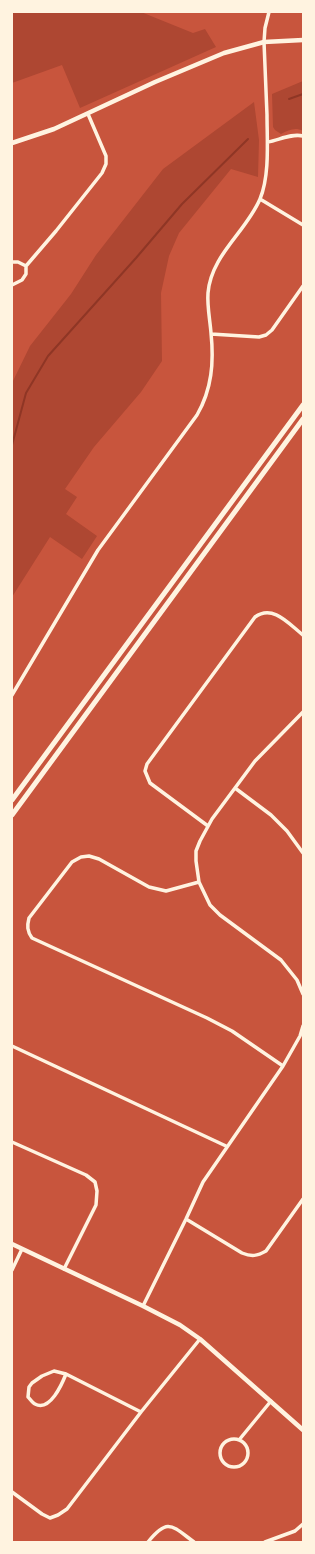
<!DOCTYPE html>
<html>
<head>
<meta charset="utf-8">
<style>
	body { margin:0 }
	#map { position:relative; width:315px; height:1554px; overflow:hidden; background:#c8553d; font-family:"Space Grotesk",sans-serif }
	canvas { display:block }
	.frame { position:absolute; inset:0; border:13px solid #fff3e0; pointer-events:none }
</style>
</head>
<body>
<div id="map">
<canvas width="315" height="1554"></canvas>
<div class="frame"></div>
</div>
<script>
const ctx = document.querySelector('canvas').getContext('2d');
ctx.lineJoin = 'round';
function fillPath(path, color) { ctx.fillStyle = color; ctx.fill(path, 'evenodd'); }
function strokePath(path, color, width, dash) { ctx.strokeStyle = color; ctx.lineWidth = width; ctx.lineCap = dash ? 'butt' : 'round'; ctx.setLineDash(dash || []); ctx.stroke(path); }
fillPath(new Path2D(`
	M 12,12 L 141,12 L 193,33 L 205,29 L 216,47 L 80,108 L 62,65 L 12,83 Z
	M 303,81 L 303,131 C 295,127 289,130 281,134 L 275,130 L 273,127 L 272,94 Z
	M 254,102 L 259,140 L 258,177 L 231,169 L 179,233 L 169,256 L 161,293 L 162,361 L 141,392 L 94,447 L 65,489 L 77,497 L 66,514 L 97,536 L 82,559 L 50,537 L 12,597 L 12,383 L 30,346 L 71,294 L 96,255 L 163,169 Z`), '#ae4732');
strokePath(new Path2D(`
	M 289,99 L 303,94
	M 12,445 L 26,393 L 48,356 L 136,258 L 182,204 L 248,139`), '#8f3625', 2);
strokePath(new Path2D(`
	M 268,142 C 279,140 292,133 303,136
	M 260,199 L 303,225
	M 12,262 L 18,262 L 26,266
	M 12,285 L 22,280 L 26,274 L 26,266 L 56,231 L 102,173 L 106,164 L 106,156 L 88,114
	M 211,334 L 259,337 L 266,335 L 272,330 L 303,286
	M 12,695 L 98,550 L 197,415 C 212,389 214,362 211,333 C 210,320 207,306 208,293 C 211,255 246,232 260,199 C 270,175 267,140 267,115 C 266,91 265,66 264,42 L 265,28 L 269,12
	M 303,712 L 255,761 L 212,819 L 200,841 L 196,851 L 196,861 L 199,882 L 210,905 L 220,915 L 281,960 L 297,980 L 303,994
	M 235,788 L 271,815 L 287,831 L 303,853
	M 208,826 L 150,783 L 145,771 L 147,764 L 255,617 C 273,604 289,624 303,635
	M 199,882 L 166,891 L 149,887 L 99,859 L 89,856 L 81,857 L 72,862 L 29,918 C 27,926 27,931 32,938 L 207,1018 L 232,1031 L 283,1066
	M 12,1046 L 226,1146
	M 12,1142 L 86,1175 L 95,1182 L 97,1191 L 96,1205 L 64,1269
	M 186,1219 L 242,1253 C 252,1257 257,1256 266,1251 L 303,1199
	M 12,1270 L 22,1249
	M 143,1306 L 186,1219 L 203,1182 L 283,1066 L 300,1036 L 303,1026
	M 66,1374 C 62,1384 50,1412 35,1404 C 33,1403 30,1399 28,1397 L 29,1387 L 32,1383 L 42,1376 L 54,1371 L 66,1374 L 141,1412
	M220 1453a14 14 0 1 1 28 0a14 14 0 1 1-28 0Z
	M 239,1440 L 271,1401
	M 12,1492 L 42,1514 L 50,1518 L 58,1515 L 67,1509 L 141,1412 L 200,1339
	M 148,1542 C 168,1517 172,1526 194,1542
	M 265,1542 L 295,1531 L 303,1524`), '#fff3e0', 3.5);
strokePath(new Path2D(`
	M 12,143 L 54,129 L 155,82 L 224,53 L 264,42 L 303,40
	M 12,1244 L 143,1306 L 180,1325 L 200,1339 L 303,1430`), '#fff3e0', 4.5);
strokePath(new Path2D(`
	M 12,800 L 303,405
	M 12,815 L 303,419`), '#fff3e0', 5);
</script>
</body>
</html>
